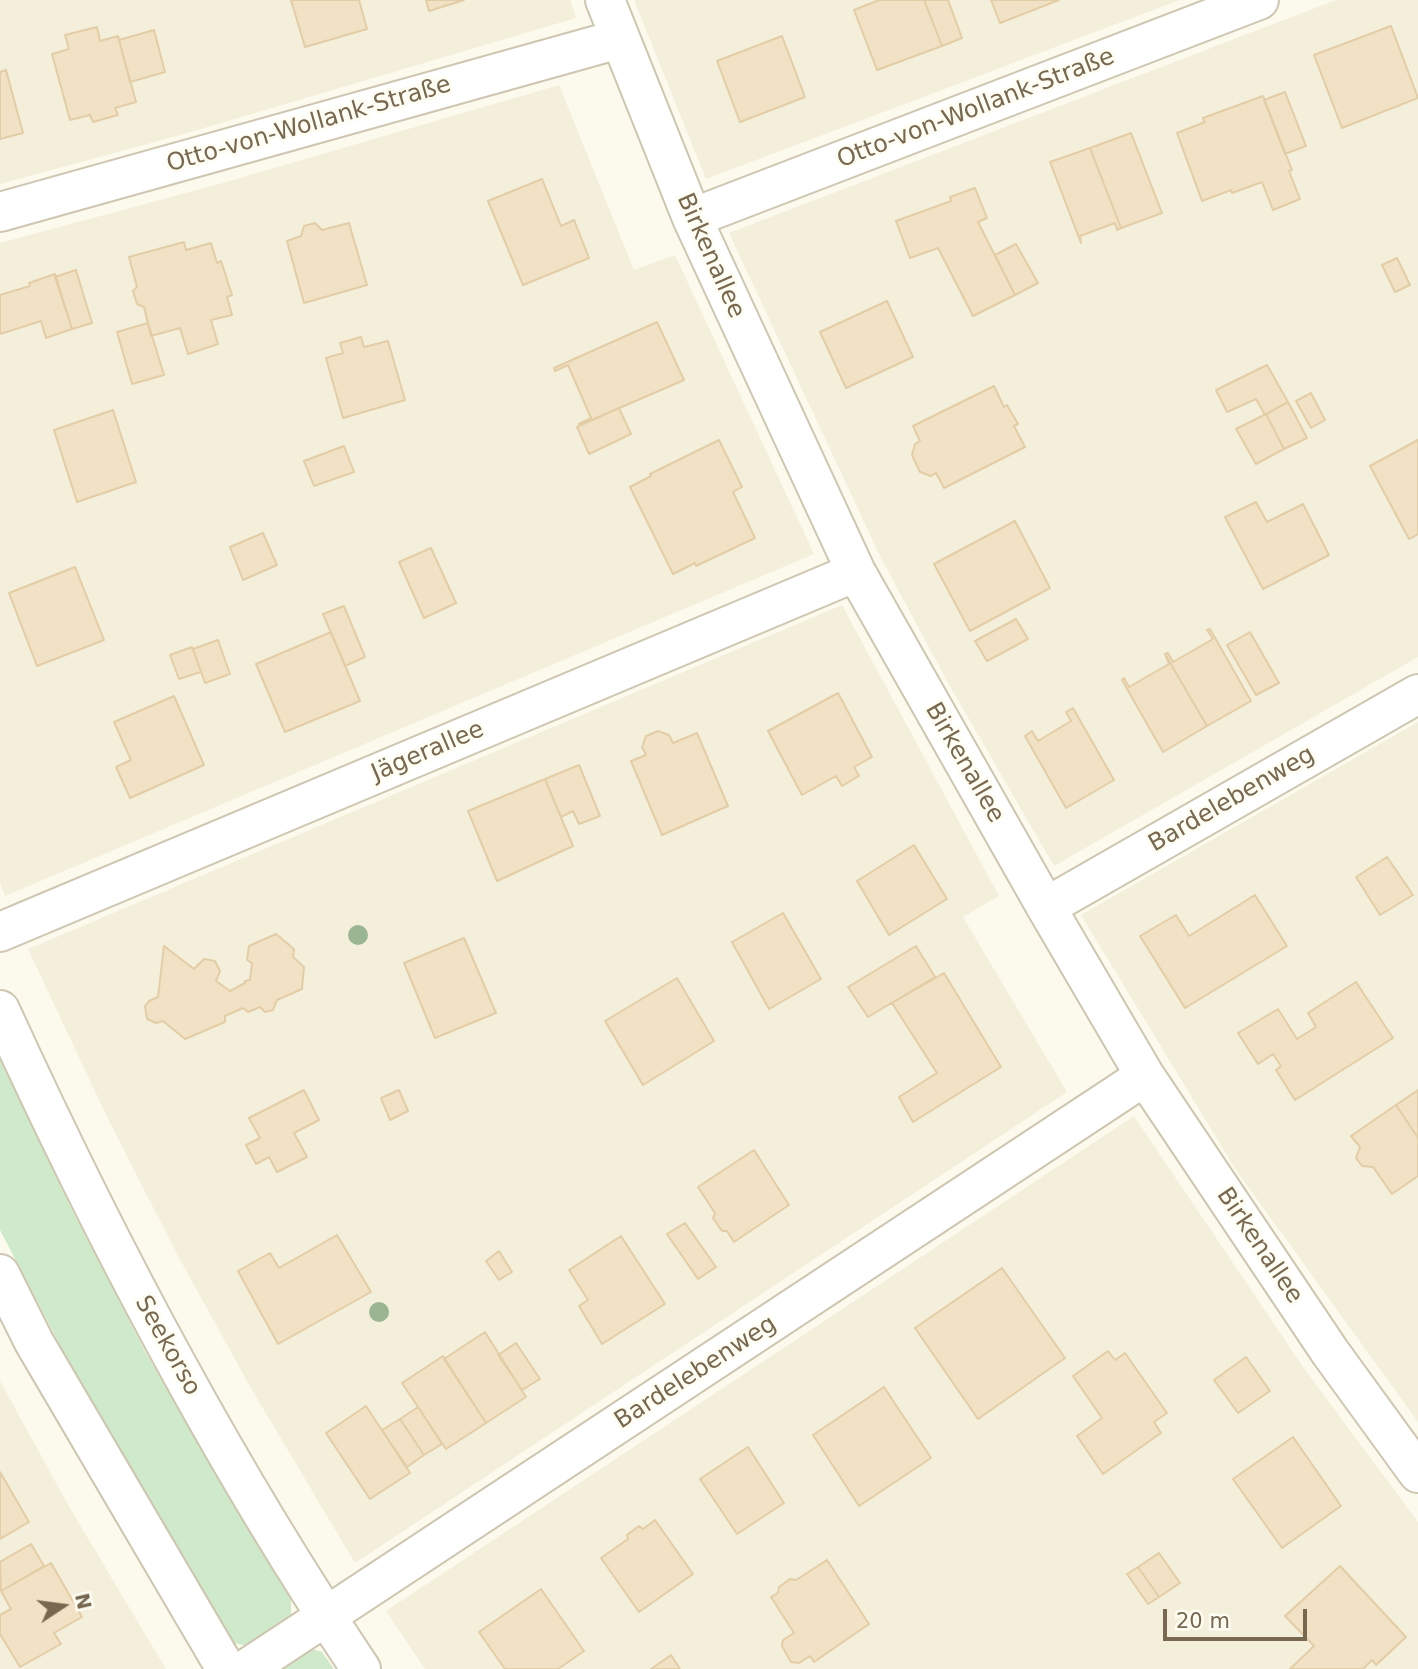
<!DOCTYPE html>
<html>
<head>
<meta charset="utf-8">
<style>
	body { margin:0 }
	#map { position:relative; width:1418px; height:1669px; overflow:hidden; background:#fcfaec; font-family:"DejaVu Sans",sans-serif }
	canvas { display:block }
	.north { position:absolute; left:28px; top:1571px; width:70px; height:70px; -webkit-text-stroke:5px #fefdf3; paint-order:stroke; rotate:77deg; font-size:19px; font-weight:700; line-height:28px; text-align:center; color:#77684f }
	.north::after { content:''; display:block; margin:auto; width:24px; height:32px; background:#77684f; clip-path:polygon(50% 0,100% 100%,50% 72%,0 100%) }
	.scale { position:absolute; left:1163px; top:1609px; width:144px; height:32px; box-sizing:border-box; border:4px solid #77684f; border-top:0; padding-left:9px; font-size:21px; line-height:24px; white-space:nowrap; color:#77684f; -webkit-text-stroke:5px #fefdf3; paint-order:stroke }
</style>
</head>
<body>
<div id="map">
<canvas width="1418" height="1669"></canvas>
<div class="north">N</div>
<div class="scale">20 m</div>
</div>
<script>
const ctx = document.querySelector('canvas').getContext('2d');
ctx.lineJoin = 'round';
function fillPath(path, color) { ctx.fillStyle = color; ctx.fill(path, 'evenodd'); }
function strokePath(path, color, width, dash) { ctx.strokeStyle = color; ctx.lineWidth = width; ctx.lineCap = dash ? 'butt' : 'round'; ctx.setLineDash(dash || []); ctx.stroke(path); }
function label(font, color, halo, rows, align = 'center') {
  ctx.font = font + ' "DejaVu Sans",sans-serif'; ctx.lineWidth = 6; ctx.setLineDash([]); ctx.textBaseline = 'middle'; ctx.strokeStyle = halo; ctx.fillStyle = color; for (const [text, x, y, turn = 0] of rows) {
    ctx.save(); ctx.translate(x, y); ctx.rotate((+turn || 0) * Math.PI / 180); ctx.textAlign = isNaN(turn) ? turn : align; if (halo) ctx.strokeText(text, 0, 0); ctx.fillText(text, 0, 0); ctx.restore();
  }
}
fillPath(new Path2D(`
	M 0,0 L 570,0 L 576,18 L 184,134 L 0,184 Z
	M 634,0 L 1180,0 L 706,179 Z
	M 1336,0 L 1418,0 L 1418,657 L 1054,866 L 948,683 L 879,554 L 729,233 Z
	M 559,85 L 634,270 L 675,255 L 814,554 L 5,896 L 0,882 L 0,243 L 223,183 Z
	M 842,605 L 999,896 L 963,917 L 1067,1092 L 355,1563 L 252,1390 L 178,1256 L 109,1121 L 28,949 Z
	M 1418,722 L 1418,1422 L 1236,1170 L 1081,915 Z
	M 1134,1116 L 1303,1367 L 1418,1522 L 1418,1669 L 425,1669 L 386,1611 Z
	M 0,1381 L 71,1510 L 166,1669 L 0,1669 Z`), '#f4efdb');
fillPath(new Path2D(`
	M 0,1060 L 72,1210 L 146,1353 L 291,1600 L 291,1618 L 247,1646 L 234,1643 L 63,1351 L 0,1230 Z
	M 312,1649 L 322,1652 L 334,1669 L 278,1669 L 304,1652 Z`), '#cfeaca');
const building = new Path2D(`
	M 291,0 L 359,0 L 367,29 L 305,47 Z
	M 426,0 L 464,0 L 429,11 Z
	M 879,0 L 924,0 L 942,46 L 877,70 L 854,10 Z
	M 924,0 L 948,0 L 962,38 L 942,46 Z
	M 991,0 L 1059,0 L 1000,23 Z
	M 1391,26 L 1418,98 L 1342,128 L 1314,55 Z
	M 97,27 L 100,41 L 118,36 L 136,102 L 115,108 L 118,115 L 93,122 L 90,115 L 70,120 L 52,54 L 69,49 L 65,35 Z
	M 154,30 L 165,72 L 130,82 L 119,40 Z
	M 782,36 L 805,97 L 740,122 L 717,61 Z
	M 6,70 L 23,133 L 0,139 L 0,72 Z
	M 1285,92 L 1306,146 L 1285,154 L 1264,100 Z
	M 1263,96 L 1292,170 L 1289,171 L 1300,199 L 1273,210 L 1262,182 L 1232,193 L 1231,190 L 1202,201 L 1177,133 L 1205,122 L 1203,118 Z
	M 1131,133 L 1162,213 L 1121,228 L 1090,148 Z
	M 1090,148 L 1121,228 L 1117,230 L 1115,223 L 1080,236 L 1081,243 L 1050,162 Z
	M 542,179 L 561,226 L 574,220 L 589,258 L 523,285 L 488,201 Z
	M 975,188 L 987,218 L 978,222 L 1015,295 L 973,316 L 938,248 L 910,258 L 896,221 L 951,201 L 950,197 Z
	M 315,223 L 322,230 L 349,223 L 367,285 L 304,303 L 287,241 L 301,236 L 304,226 Z
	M 184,242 L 186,250 L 211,243 L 217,263 L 221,261 L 232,295 L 227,297 L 232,315 L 211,320 L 218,344 L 188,354 L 180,328 L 151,336 L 144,307 L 137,304 L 133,291 L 137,287 L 129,257 Z
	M 1016,244 L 1038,283 L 1015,295 L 995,255 Z
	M 1397,258 L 1410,285 L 1395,292 L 1382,265 Z
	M 76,270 L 92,323 L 72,329 L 55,277 Z
	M 55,274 L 72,329 L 46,338 L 41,321 L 0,334 L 0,295 L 30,286 L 29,283 Z
	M 887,301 L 913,357 L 846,388 L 820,332 Z
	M 657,322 L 684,380 L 580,425 L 579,424 L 591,418 L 568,365 L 555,371 L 554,368 Z
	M 148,323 L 164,375 L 132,384 L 117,332 Z
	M 361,337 L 364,347 L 388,341 L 405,400 L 343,418 L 326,358 L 343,353 L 340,343 Z
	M 1267,365 L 1288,402 L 1265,415 L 1256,399 L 1227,412 L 1216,390 Z
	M 994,386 L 1004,407 L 1007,405 L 1018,424 L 1014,426 L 1025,447 L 944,488 L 936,473 L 931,476 L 920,472 L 912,455 L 915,444 L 920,441 L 913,426 Z
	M 1311,393 L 1325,420 L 1311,428 L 1296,401 Z
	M 1288,402 L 1307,438 L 1284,449 L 1266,414 Z
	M 619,408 L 631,434 L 589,454 L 577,427 Z
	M 113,410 L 136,482 L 77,502 L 54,430 Z
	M 1266,414 L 1284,449 L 1256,464 L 1236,429 Z
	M 719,440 L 742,487 L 733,492 L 755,538 L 696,566 L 695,563 L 673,574 L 630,487 L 651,476 L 650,474 Z
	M 1418,440 L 1418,534 L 1409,539 L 1370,466 Z
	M 344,446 L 354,472 L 314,486 L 304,461 Z
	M 1256,502 L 1267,522 L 1303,504 L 1329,555 L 1263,589 L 1225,517 Z
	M 1015,521 L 1050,588 L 970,631 L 934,564 Z
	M 263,533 L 277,565 L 243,580 L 230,547 Z
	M 431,548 L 456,603 L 424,618 L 399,562 Z
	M 75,567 L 104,640 L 37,666 L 9,593 Z
	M 344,606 L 365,657 L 345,666 L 323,614 Z
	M 1016,619 L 1028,639 L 987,661 L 975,641 Z
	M 1210,629 L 1251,701 L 1207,726 L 1165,654 L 1168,653 L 1173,662 L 1213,639 L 1207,630 Z
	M 331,632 L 360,701 L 285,732 L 256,664 Z
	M 1250,632 L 1279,683 L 1256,695 L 1227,645 Z
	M 218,640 L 230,674 L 205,683 L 193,649 Z
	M 192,647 L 201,672 L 179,679 L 170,655 Z
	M 1165,654 L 1207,726 L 1163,752 L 1122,680 L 1124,678 L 1129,687 L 1169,664 Z
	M 838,693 L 872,757 L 854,767 L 859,776 L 842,786 L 836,776 L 802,795 L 768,731 Z
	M 174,696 L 204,765 L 130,798 L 116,767 L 131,760 L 114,722 Z
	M 1073,708 L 1114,780 L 1066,808 L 1025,736 L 1032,731 L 1038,741 L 1071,721 L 1066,712 Z
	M 658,731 L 669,735 L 673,743 L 697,733 L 728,806 L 662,835 L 631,761 L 646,755 L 642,747 L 646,736 Z
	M 579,765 L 600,816 L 579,824 L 573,811 L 561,817 L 545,779 Z
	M 545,779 L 573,846 L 497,881 L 468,811 Z
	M 914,845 L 947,899 L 889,935 L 857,881 Z
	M 1387,857 L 1413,895 L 1380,915 L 1356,877 Z
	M 1255,895 L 1287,946 L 1185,1008 L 1140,936 L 1176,915 L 1189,936 Z
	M 783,913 L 821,979 L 769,1009 L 732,942 Z
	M 276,934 L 294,949 L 293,957 L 304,967 L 302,989 L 277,1000 L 273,1010 L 265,1012 L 260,1007 L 248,1012 L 243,1008 L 225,1016 L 225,1022 L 185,1039 L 163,1021 L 156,1023 L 147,1019 L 145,1006 L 149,1001 L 158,997 L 164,946 L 194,969 L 204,959 L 215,961 L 220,971 L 216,981 L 230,991 L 245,983 L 245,981 L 250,980 L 252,963 L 247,960 L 249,946 Z
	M 464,938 L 496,1013 L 435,1038 L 404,963 Z
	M 916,946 L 935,977 L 868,1017 L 848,987 Z
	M 944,973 L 1001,1067 L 913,1122 L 899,1097 L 937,1073 L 892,1003 Z
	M 677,978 L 714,1041 L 643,1085 L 605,1021 Z
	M 1356,982 L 1393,1038 L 1295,1100 L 1276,1070 L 1281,1066 L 1273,1054 L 1258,1064 L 1238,1033 L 1278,1009 L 1297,1039 L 1316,1027 L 1308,1013 Z
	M 304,1090 L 319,1120 L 294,1133 L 307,1157 L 277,1172 L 269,1157 L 256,1164 L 246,1145 L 260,1138 L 249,1118 Z
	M 399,1090 L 408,1111 L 390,1120 L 381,1098 Z
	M 1418,1090 L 1418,1138 L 1396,1105 Z
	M 1396,1105 L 1418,1138 L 1418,1176 L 1392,1194 L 1373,1167 L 1362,1166 L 1356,1158 L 1360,1147 L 1351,1136 Z
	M 754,1150 L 789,1205 L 734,1242 L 727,1231 L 722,1231 L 713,1218 L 715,1213 L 698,1187 Z
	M 685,1223 L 716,1267 L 698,1279 L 667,1234 Z
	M 337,1235 L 371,1292 L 278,1344 L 238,1271 L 270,1253 L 279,1268 Z
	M 621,1236 L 665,1304 L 602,1344 L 579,1306 L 588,1300 L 569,1270 Z
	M 499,1251 L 512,1272 L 499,1280 L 486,1261 Z
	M 1002,1268 L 1065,1358 L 978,1419 L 915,1328 Z
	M 485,1332 L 526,1397 L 486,1423 L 444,1359 Z
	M 516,1343 L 540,1379 L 522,1390 L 498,1355 Z
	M 1108,1351 L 1115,1360 L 1125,1353 L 1167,1413 L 1154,1422 L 1161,1433 L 1103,1474 L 1077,1436 L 1102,1418 L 1073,1376 Z
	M 443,1356 L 486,1423 L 446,1449 L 402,1383 Z
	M 1246,1357 L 1270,1391 L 1238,1413 L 1214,1380 Z
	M 884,1387 L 931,1458 L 859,1506 L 813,1435 Z
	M 366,1406 L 410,1473 L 370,1499 L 326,1433 Z
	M 418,1407 L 442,1444 L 424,1455 L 400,1419 Z
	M 400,1419 L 424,1455 L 407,1467 L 382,1430 Z
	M 1293,1437 L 1341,1506 L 1282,1548 L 1233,1479 Z
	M 748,1447 L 784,1503 L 737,1534 L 700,1479 Z
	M 0,1472 L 29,1522 L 0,1539 Z
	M 655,1520 L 693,1574 L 639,1612 L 601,1558 L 628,1539 L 627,1535 L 639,1526 L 643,1529 Z
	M 31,1544 L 44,1566 L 1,1591 L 0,1562 Z
	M 1159,1553 L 1180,1583 L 1159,1597 L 1138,1567 Z
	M 827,1560 L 869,1624 L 814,1662 L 810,1656 L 799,1663 L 791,1662 L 782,1646 L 783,1640 L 794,1633 L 771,1597 L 778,1593 L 779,1587 L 790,1579 L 796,1580 Z
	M 51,1563 L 82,1617 L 54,1633 L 61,1644 L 20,1667 L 0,1634 L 0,1615 L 11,1609 L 1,1591 Z
	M 1340,1566 L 1406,1637 L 1376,1665 L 1372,1660 L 1363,1669 L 1290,1669 L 1314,1646 L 1285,1616 Z
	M 1138,1567 L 1159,1597 L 1148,1604 L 1127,1574 Z
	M 541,1589 L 584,1651 L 558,1669 L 505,1669 L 479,1632 Z
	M 671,1655 L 680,1669 L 651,1669 Z`);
fillPath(building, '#f1e2c5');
strokePath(building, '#e3cda6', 2);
const street = new Path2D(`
	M 605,0 L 692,218 L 856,572 L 1046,907 L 1145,1076 L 1330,1352 L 1418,1473
	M 0,212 L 619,39
	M 692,218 L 1259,0
	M 1046,907 L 1418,694
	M 0,932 L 856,572
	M 0,1010 C 104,1238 221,1461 361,1669
	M 0,1274 L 34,1342 L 226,1669
	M 246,1669 L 1145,1076`);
strokePath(street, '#cec6b1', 42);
strokePath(street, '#fff', 38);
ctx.fillStyle = '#9ab591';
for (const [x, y] of [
	[358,935],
	[379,1312]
]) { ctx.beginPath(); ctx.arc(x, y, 10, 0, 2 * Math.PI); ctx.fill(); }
label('24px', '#77684f', '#fefdf3', [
	["Otto-von-Wollank-Straße",976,109,-21],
	["Otto-von-Wollank-Straße",309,125,-16],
	["Birkenallee",710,256,66],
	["Jägerallee",428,752,-23],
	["Birkenallee",964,763,60],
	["Bardelebenweg",1232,800,-30],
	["Birkenallee",1259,1246,56],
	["Seekorso",167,1346,61],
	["Bardelebenweg",696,1373,-33]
]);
</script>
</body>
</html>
